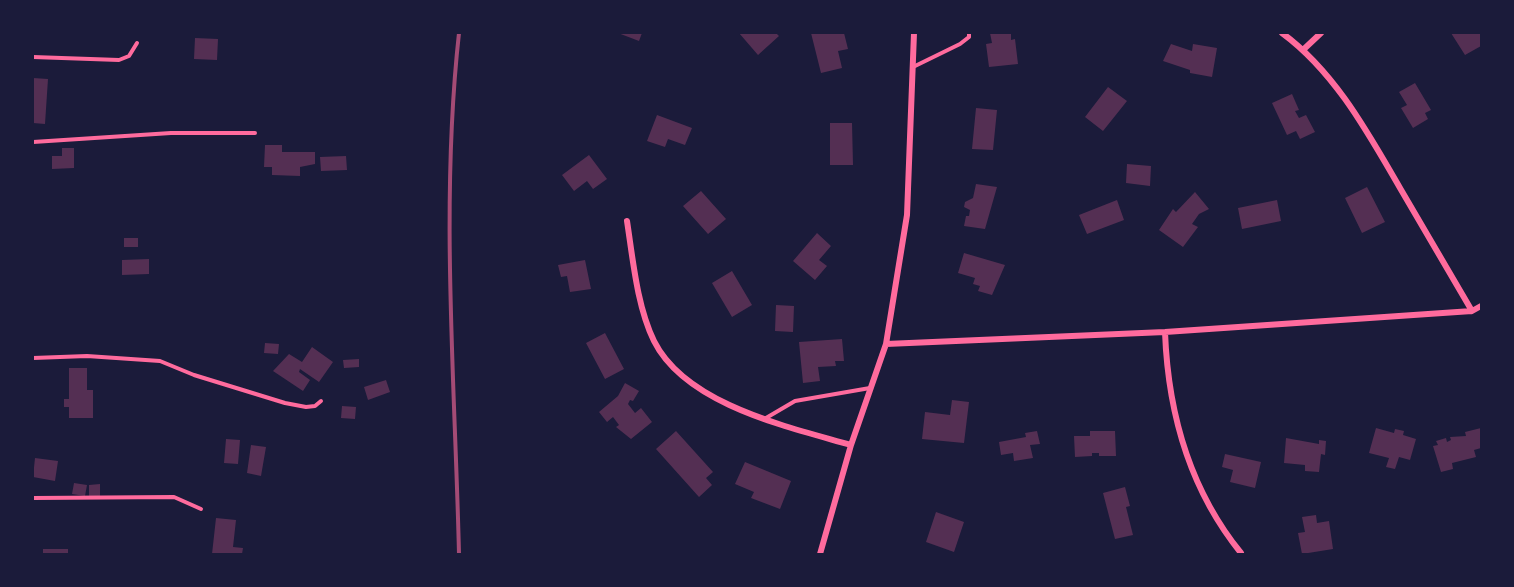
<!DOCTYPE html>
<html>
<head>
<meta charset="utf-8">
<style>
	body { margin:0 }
	#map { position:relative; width:1514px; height:587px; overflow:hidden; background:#1b1b3a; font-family:"Asap Condensed",sans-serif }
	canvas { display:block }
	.frame { position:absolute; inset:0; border:34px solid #1b1b3a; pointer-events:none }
</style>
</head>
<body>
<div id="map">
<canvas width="1514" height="587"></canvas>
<div class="frame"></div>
</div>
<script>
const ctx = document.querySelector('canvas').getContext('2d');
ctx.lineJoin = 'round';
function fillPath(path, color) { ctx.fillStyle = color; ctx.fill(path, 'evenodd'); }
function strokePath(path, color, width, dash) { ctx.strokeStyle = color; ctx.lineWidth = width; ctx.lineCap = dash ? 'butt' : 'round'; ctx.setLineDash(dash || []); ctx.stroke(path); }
fillPath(new Path2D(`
	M 618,33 L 642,33 L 639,41 Z
	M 739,33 L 776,33 L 779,36 L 758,55 Z
	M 811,33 L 844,33 L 848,49 L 838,51 L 842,68 L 821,73 Z
	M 990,33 L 1011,33 L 1011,40 L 1015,39 L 1018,64 L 989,67 L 986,44 L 992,43 Z
	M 1451,33 L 1481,33 L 1481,46 L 1465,55 Z
	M 195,38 L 218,39 L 217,60 L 194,59 Z
	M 1171,44 L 1192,51 L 1193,44 L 1217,48 L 1212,77 L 1190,73 L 1190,70 L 1163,61 Z
	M 33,78 L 48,79 L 45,124 L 33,123 Z
	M 1415,83 L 1431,110 L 1425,113 L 1428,119 L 1413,128 L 1401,108 L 1407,105 L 1399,92 Z
	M 1108,87 L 1127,101 L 1103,131 L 1085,117 Z
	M 1292,94 L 1299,110 L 1295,111 L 1299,118 L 1306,115 L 1315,132 L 1300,139 L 1296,131 L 1287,135 L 1272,103 Z
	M 976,108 L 997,110 L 993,150 L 972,149 Z
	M 657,115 L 692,128 L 685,145 L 668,139 L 665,147 L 647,141 Z
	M 830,123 L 852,123 L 853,165 L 830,165 Z
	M 265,145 L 282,145 L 282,152 L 315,152 L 315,164 L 300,167 L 300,176 L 272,175 L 272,167 L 264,167 Z
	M 62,148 L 74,148 L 74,168 L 52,169 L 52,156 L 62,156 Z
	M 589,155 L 607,179 L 593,189 L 587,181 L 574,191 L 562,175 Z
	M 346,156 L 347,170 L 321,171 L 320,157 Z
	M 1127,164 L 1151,166 L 1150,186 L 1126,183 Z
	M 976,184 L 997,187 L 985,229 L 964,226 L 966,216 L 969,216 L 970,210 L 964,207 L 965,202 L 973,198 Z
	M 1367,187 L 1385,222 L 1362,233 L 1345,198 Z
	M 701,191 L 726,219 L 708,234 L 683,206 Z
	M 1195,192 L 1209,209 L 1199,214 L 1192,224 L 1198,227 L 1183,247 L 1159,230 L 1173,209 L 1176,212 Z
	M 1117,200 L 1124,220 L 1087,234 L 1079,215 Z
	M 1277,200 L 1281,221 L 1242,229 L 1238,208 Z
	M 817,233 L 831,246 L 819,260 L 827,266 L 815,280 L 793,261 Z
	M 124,238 L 138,238 L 138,247 L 124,247 Z
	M 964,253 L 1005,265 L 992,295 L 978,291 L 980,286 L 973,284 L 975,278 L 958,273 Z
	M 149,259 L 149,274 L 122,275 L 122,260 Z
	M 585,260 L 591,289 L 570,292 L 567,276 L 561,277 L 558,265 Z
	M 732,271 L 752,305 L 732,317 L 712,283 Z
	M 776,305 L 794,306 L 793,332 L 775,331 Z
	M 605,333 L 624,369 L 605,379 L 586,343 Z
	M 842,339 L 844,361 L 835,361 L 836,366 L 818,367 L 820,381 L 803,383 L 799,342 Z
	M 265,343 L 279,344 L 278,354 L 264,353 Z
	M 312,347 L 333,362 L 319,382 L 300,369 L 299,372 L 310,380 L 303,391 L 273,371 L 289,354 L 302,362 Z
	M 359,359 L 359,367 L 344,368 L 343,360 Z
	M 69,368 L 87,368 L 87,390 L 93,390 L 93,418 L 69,418 L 69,407 L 64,407 L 64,399 L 69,399 Z
	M 386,380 L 390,392 L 368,400 L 364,387 Z
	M 625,383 L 639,391 L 633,401 L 630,400 L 628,404 L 635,413 L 641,408 L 652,422 L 631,439 L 616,427 L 619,425 L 613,417 L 607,422 L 599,412 L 618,396 Z
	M 952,400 L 969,402 L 964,443 L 922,439 L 925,412 L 950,415 Z
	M 342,406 L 356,407 L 355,419 L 341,418 Z
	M 1376,428 L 1394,433 L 1395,429 L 1404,431 L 1403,435 L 1416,439 L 1410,460 L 1399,457 L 1395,469 L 1386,467 L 1389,458 L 1369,453 Z
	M 1481,428 L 1481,448 L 1474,450 L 1476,457 L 1452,463 L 1453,469 L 1441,472 L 1433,446 L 1438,445 L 1436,441 L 1446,438 L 1447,442 L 1451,440 L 1450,437 L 1466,436 L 1465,432 Z
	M 676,431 L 713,472 L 706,478 L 712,485 L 699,497 L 656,449 Z
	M 1037,431 L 1040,444 L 1030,445 L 1033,458 L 1014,461 L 1013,453 L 1001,455 L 999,442 L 1026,437 L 1025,433 Z
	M 1090,431 L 1115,431 L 1116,456 L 1099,456 L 1099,453 L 1092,453 L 1092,456 L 1075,457 L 1074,436 L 1090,436 Z
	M 1286,438 L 1319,444 L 1319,440 L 1326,441 L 1325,455 L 1321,454 L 1319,472 L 1305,471 L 1305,465 L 1284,463 Z
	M 226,439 L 240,440 L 238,464 L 224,463 Z
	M 251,445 L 266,447 L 261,476 L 247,473 Z
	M 1225,454 L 1261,462 L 1255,488 L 1230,482 L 1233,470 L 1222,467 Z
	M 35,458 L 58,461 L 55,481 L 33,477 Z
	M 745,462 L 791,481 L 780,509 L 751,498 L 754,492 L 735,484 Z
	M 74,483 L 87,485 L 85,496 L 72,494 Z
	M 100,484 L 100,496 L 89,496 L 89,485 Z
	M 1125,487 L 1130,506 L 1126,507 L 1133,535 L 1115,539 L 1103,493 Z
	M 936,512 L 964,522 L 954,552 L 926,542 Z
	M 1316,515 L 1317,523 L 1329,521 L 1333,549 L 1302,554 L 1298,533 L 1305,532 L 1302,517 Z
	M 216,518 L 236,520 L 233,547 L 243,548 L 242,554 L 212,554 Z
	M 43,549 L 68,549 L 68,554 L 43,554 Z`), '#542f53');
strokePath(new Path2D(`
	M 33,57 L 119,60 L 129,56 L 137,43
	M 913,67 L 960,44 L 969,37 L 969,33
	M 33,142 L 171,133 L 255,133
	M 33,358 L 87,356 L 160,361 L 194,375 L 285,403 L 306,407 L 315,406 L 321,401
	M 766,418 L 795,401 L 870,388
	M 33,498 L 174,497 L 201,509`), '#ff6b9d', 4);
strokePath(new Path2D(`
	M 1282,33 C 1335,72 1368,133 1400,188 C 1424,229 1448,270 1472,311
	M 1304,49 L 1321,33
	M 627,221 C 633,260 637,306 654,341 C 686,405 789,427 851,445
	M 1165,332 C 1168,412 1190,490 1241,553
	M 886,344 L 1165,332 L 1472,311 L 1481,306
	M 820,554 L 851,445 L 886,344 L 907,215 L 914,33`), '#ff6b9d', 6);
strokePath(new Path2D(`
	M 459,33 C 440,204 455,382 459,554`), '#a44b75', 4);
</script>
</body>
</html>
